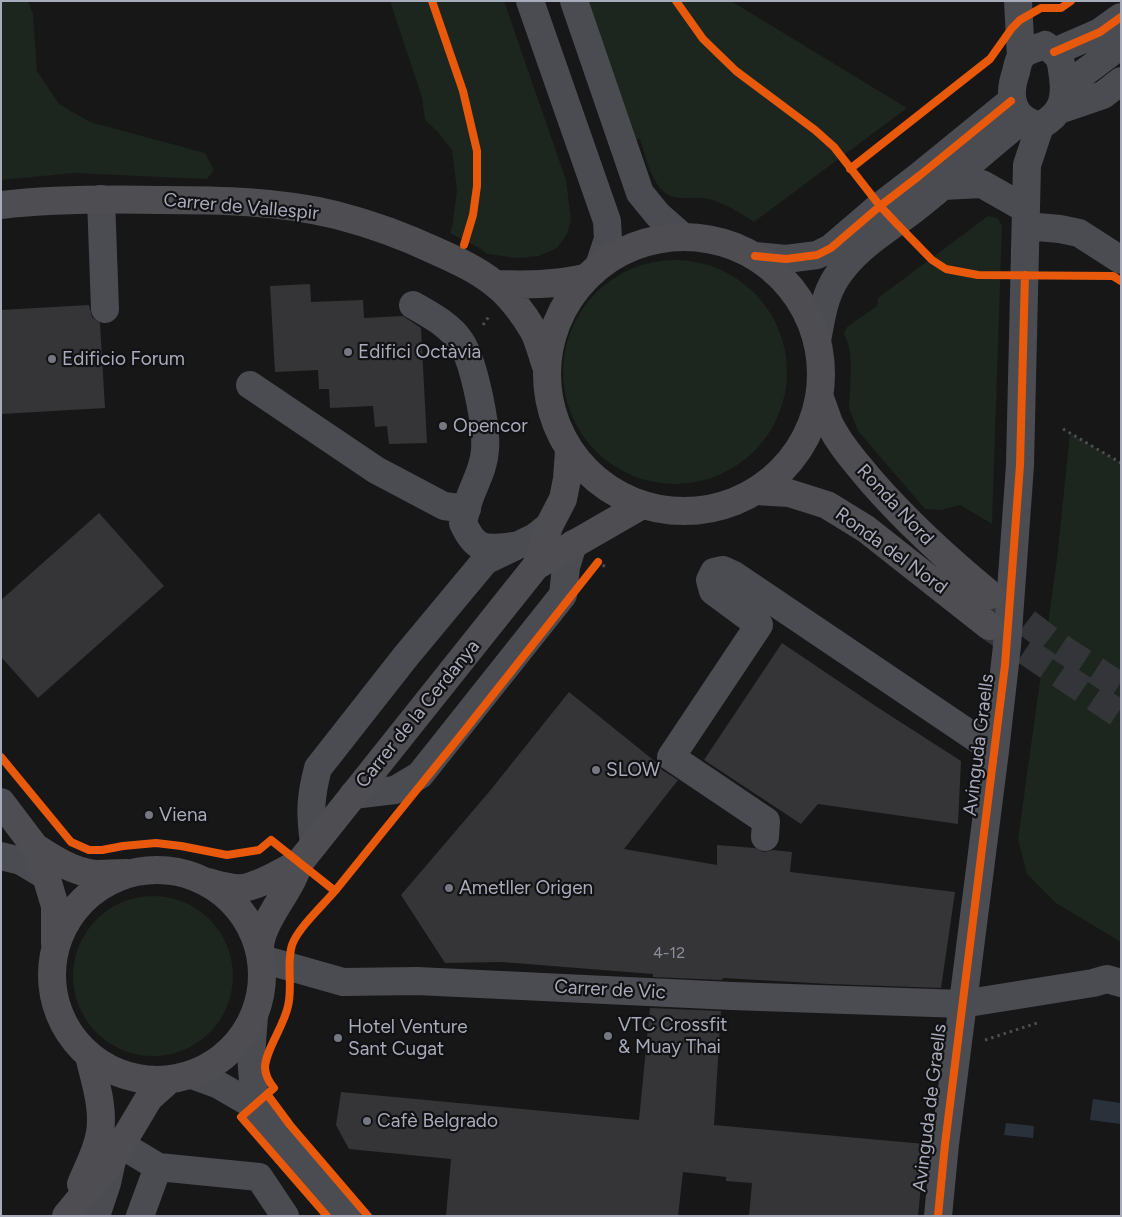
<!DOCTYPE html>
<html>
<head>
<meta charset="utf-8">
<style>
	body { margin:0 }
	#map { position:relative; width:1122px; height:1217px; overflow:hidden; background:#171718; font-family:Figtree,sans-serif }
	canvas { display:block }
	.frame { position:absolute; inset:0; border:2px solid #a8abb9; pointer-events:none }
</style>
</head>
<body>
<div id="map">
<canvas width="1122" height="1217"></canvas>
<div class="frame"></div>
</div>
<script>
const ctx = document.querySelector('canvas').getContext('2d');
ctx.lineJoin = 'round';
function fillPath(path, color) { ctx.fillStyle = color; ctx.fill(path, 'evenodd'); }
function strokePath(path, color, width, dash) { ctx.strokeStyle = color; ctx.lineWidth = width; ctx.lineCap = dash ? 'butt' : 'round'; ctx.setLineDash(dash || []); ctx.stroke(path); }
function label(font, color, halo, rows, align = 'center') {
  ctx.font = font + ' Figtree,sans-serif'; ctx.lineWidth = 4.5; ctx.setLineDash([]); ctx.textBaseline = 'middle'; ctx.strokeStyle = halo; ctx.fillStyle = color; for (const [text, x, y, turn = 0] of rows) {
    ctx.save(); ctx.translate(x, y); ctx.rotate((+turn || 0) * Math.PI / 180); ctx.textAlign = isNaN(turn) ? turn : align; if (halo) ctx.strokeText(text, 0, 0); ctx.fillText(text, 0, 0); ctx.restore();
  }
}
fillPath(new Path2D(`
	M 1,1 L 28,1 L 33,14 L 37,71 L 59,104 L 90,122 L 205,153 L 214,170 L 207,179 L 74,173 L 1,180 Z
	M 390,1 L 504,1 L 566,180 L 571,220 L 567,234 L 557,248 L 539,256 L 518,258 L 487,254 L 481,249 L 450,233 L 453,223 L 457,190 L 452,150 L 438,132 L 425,120 L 422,97 Z
	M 584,1 L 731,1 L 907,108 L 754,222 C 741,213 724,203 709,199 C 694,195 677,203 664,192 C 650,179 646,157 640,139 L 631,140 Z
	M 988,216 L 997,218 L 1002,225 L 992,524 L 960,505 L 941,510 L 925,509 L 858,431 L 849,408 L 851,367 L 849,347 L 844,333 L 847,327 L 877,306 L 878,298 Z
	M563 372a112 112 0 1 1 224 0a112 112 0 1 1-224 0Z
	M 1070,433 L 1121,463 L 1121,942 L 1056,903 L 1027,874 L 1018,839 L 1057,559 Z
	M73 976a80 80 0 1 1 160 0a80 80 0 1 1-160 0Z`), '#1d251f');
fillPath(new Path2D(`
	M 1093,1099 L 1121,1103 L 1121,1124 L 1090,1120 Z
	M 1006,1123 L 1034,1126 L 1033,1138 L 1004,1135 Z`), '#2a313a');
fillPath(new Path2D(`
	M 310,284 L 311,302 L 363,300 L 364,318 L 403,316 L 421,328 L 427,443 L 389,444 L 387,426 L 375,427 L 373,406 L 330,408 L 329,389 L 319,389 L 318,370 L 275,372 L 270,286 Z
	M 89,305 L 92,317 L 100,323 L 105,408 L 1,414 L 1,310 Z
	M 99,513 L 164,586 L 38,698 L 1,657 L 1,600 Z
	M 782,643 L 877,707 L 961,761 L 958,824 L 818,804 L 801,824 L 704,760 Z
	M 569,692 L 657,763 L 662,770 L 678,780 L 624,849 L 717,865 L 717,845 L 755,848 L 764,852 L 773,850 L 792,852 L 790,872 L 955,892 L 941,988 L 829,984 L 723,978 L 722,980 L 653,977 L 653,974 L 502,962 L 445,963 L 401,895 L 489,792 Z
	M 650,1008 L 721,1011 L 714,1125 L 925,1144 L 918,1216 L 749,1216 L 752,1183 L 726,1181 L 726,1177 L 683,1172 L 678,1216 L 446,1216 L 451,1159 L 349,1149 L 336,1125 L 341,1092 L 639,1120 Z`), '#353537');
strokePath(new Path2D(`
	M 993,597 L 1055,644 L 1121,687
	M 990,627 L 1121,715`), '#343538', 28, [28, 14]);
strokePath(new Path2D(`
	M 483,325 L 490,315
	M 1063,429 L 1121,463
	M 597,562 L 608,568
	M 985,1040 L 1037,1023`), '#4d4d52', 3, [2.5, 4]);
strokePath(new Path2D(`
	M 530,1 L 607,221 L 608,239 L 600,263
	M 574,1 L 640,193 L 658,215 L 683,237
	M 1018,1 L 1021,57
	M 1045,45 C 1050,49 1056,53 1059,58 C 1062,64 1062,71 1063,77 C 1066,101 1061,114 1040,126 C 1012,119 1007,98 1016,72 C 1017,68 1018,61 1021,57 C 1026,50 1038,48 1045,45 Z
	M 1054,52 L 1100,32 L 1121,17
	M 1065,87 L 1121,45
	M 1059,110 L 1103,95 L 1121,81
	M 942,186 L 982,184 L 1026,209
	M 101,199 L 105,309
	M 1026,226 L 1060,229 L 1079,233 L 1121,260
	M 755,256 L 786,259 L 817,255 L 831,248 L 880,206 L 919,176 L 1011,101
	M 413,305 C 430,315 450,325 461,342 C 474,362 487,426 485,450 C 484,467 476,481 470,497 C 467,505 465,514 463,523 C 476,552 485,549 514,546
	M 817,341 C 822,313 825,289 844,267 C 863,243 893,226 917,207 C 953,178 988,148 1023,119
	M 250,385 L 376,470 L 444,506 L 467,509
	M 353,795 L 395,790 L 420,775 L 563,595 L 566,567 L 573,544
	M 765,837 L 766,821 L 671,757 L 759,625 L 713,591 L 710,580 L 714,572 L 723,570 L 734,575 L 995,751
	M 314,844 C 310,813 310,798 318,768 L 406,656 L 485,561 L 535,537 L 549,526
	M 1,856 L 21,861 L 46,876
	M 262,959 L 343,982 L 417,981 L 732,996 L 962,1004 L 1093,983 L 1107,979 L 1121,983
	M 254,1016 L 251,1056 L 255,1106
	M 192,1075 L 217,1084 L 255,1106 L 347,1216
	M 120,1144 L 158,1167 L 259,1177 L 285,1216
	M 96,1216 L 107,1183 L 112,1160
	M 140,1216 L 158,1167
	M 938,1216 L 945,1144 L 995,751 L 1007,646 L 1020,465 L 1027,165 L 1040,126`), '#4b4c51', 28);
strokePath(new Path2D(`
	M 1,205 C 54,199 107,199 160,200 C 218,200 280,201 336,215 C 371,224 404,236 436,251 C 456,260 478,270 495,284 C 509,294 525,316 533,330 C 539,341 542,355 546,366
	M547 374a137 137 0 1 1 274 0a137 137 0 1 1-274 0Z
	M 496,284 C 526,285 555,285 585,278
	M 820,398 C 823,406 826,415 829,423 C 840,445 856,463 872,482 C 909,524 947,559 991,595
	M 755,491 L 789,493 L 827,505 L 866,529 L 989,626
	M 536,566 L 642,505
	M 1,802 L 35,847 L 46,876 L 55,906 L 55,943
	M 35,847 C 52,858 73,872 95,874 C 105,874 116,873 126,873
	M52 975a105 105 0 1 1 210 0a105 105 0 1 1-210 0Z
	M 208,882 C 219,885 231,889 243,888 C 261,885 284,871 300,862
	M 260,952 C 258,930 280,903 290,884 C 294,877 297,869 300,862 L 536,566 L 549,526 L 563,499 L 567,479 L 569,451
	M 81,1184 C 88,1167 97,1151 100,1133 C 104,1107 95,1081 89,1056
	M 66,1216 L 112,1160 L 149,1098 L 169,1080`), '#4e4e52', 28);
strokePath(new Path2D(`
	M 432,1 L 463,91 L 477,151 L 477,186 L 473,215 L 464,245
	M 676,1 L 703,39 L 736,71 L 815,130 L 834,147 L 880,206 L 896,223 L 932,260 L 946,269 L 978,275 L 1113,276 L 1121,281
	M 1054,52 L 1100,32 L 1121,17
	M 850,169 L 990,59 L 1012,28 L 1020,20 L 1041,8 L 1061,8 L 1071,1
	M 755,256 L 786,259 L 817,255 L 831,248 L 880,206 L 919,176 L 1011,101
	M 1,757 L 71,842 L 89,850 L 102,850 L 123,846 L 156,843 L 181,846 L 227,855 L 259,850 L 271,840 L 335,891 C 323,905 298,928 292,945 C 286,965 293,986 288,1006 C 284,1026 266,1049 265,1067 C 265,1076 269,1082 274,1088 L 241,1117 L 327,1216
	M 335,891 L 461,735 L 598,562
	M 267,1094 L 290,1125 L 368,1216
	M 938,1216 L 945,1144 L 1005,665 L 1020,465 L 1025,275`), '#e8590c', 8);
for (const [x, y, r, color] of [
	[348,352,5,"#757781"],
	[52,359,5,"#757781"],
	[443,426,5,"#757781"],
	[596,770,5,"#757781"],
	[149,815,5,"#757781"],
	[449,888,5,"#757781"],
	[608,1036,5,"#757781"],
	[338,1038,5,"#757781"],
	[367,1121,5,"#757781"]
]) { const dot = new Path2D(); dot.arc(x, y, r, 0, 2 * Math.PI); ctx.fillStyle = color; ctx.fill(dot); strokePath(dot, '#121114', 2); }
label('16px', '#8b8e98', null, [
	["4-12",669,953]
]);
label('19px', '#a8abb9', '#121114', [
	["Carrer de Vallespir",241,207,5],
	["Ronda Nord",895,505,47],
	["Ronda del Nord",891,551,36],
	["Carrer de la Cerdanya",418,714,-51],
	["Avinguda Graells",979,745,-83],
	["Carrer de Vic",610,990,3],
	["Avinguda de Graells",930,1108,-83]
]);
label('19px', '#a8abb9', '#121114', [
	["Edifici Octàvia",358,352],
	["Edificio Forum",62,359],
	["Opencor",453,426],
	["SLOW",606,770],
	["Viena",159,815],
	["Ametller Origen",459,888],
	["VTC Crossfit",618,1025],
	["& Muay Thai",618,1047],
	["Hotel Venture",348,1027],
	["Sant Cugat",348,1049],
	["Cafè Belgrado",377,1121]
], 'left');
</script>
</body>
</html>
